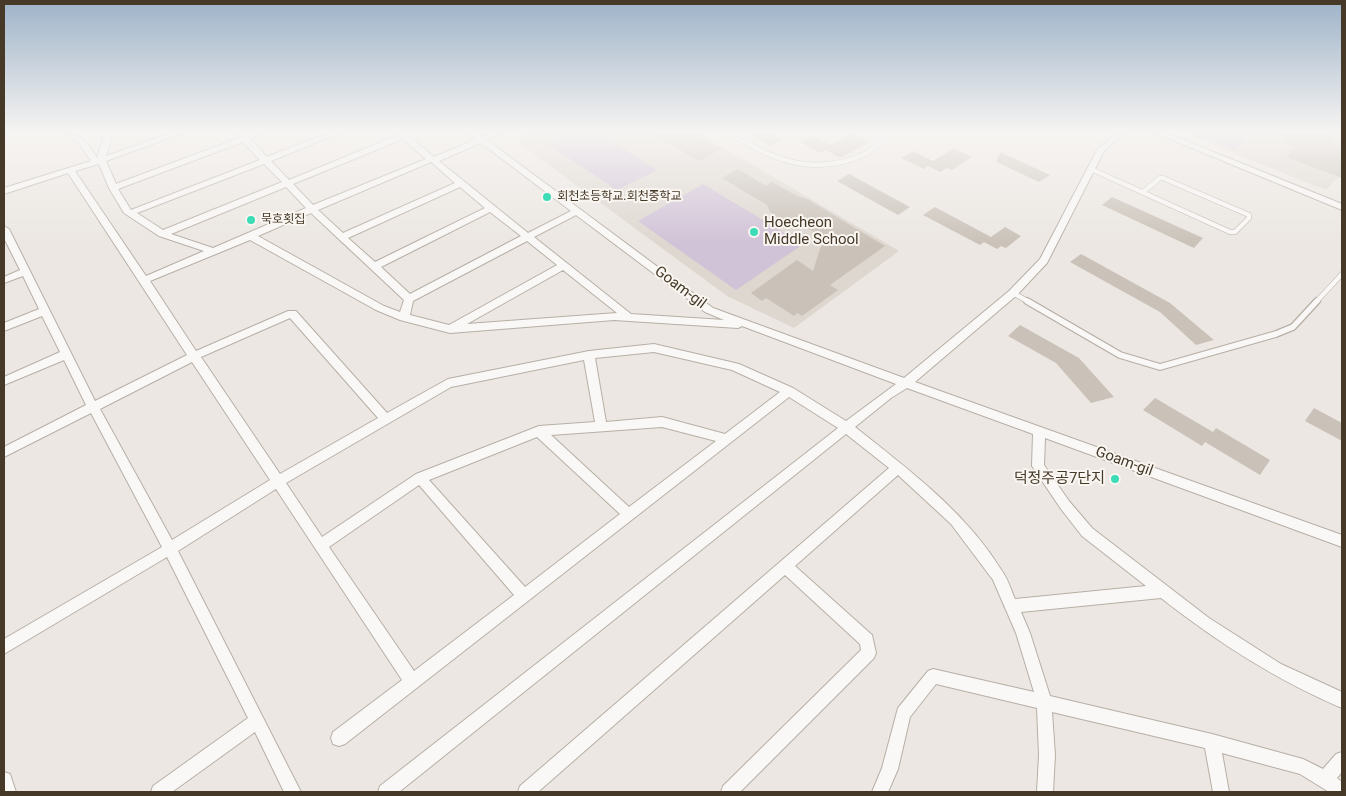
<!DOCTYPE html>
<html>
<head>
<meta charset="utf-8">
<style>
	body { margin:0 }
	#map { position:relative; width:1346px; height:796px; overflow:hidden; background:#ece7e2; font-family:Roboto,sans-serif }
	canvas { display:block }
	.frame { position:absolute; inset:0; border:5px solid #463928; pointer-events:none }
</style>
</head>
<body>
<div id="map">
<canvas width="1346" height="796"></canvas>
<div class="frame"></div>
</div>
<script>
const ctx = document.querySelector('canvas').getContext('2d');
ctx.lineJoin = 'round';
function fillPath(path, color) { ctx.fillStyle = color; ctx.fill(path, 'evenodd'); }
function strokePath(path, color, width, dash) { ctx.strokeStyle = color; ctx.lineWidth = width; ctx.lineCap = dash ? 'butt' : 'round'; ctx.setLineDash(dash || []); ctx.stroke(path); }
function label(font, color, halo, rows, align = 'center') {
  ctx.font = font + ' Roboto,"Noto Sans KR",sans-serif'; ctx.lineWidth = 4; ctx.setLineDash([]); ctx.textBaseline = 'middle'; ctx.strokeStyle = halo; ctx.fillStyle = color; for (const [text, x, y, turn = 0] of rows) {
    ctx.save(); ctx.translate(x, y); ctx.rotate((+turn || 0) * Math.PI / 180); ctx.textAlign = isNaN(turn) ? turn : align; if (halo) ctx.strokeText(text, 0, 0); ctx.fillText(text, 0, 0); ctx.restore();
  }
}
fillPath(new Path2D(`
	M 525,132 L 697,132 L 899,251 L 794,328 L 727,296 L 519,143 Z
	M 1181,132 L 1342,132 L 1342,173 L 1326,190 Z`), '#ded7d0');
fillPath(new Path2D(`
	M 577,132 L 597,132 L 657,170 L 617,190 L 549,145 Z
	M 1190,132 L 1254,132 L 1235,150 Z
	M 703,184 L 798,241 L 799,247 L 736,290 L 638,221 Z`), '#d0c2d7');
fillPath(new Path2D(`
	M 650,132 L 692,132 L 721,149 L 699,161 Z
	M 746,132 L 769,132 L 782,139 L 770,146 Z
	M 1290,132 L 1320,132 L 1334,137 L 1331,141 L 1342,145 L 1342,178 L 1286,157 L 1296,147 L 1281,141 Z
	M 853,133 L 870,142 L 840,158 L 826,150 L 820,153 L 800,142 L 813,136 L 831,145 Z
	M 954,148 L 972,157 L 952,170 L 947,168 L 940,172 L 928,166 L 924,169 L 901,158 L 913,151 L 933,161 Z
	M 1000,152 L 1050,175 L 1039,182 L 996,162 Z
	M 738,169 L 766,186 L 772,182 L 797,196 L 807,199 L 885,246 L 830,285 L 838,290 L 802,316 L 797,313 L 794,316 L 766,298 L 762,301 L 751,293 L 797,260 L 813,271 L 820,249 L 826,239 L 796,222 L 777,217 L 770,212 L 767,205 L 722,178 Z
	M 849,174 L 910,207 L 898,215 L 837,181 Z
	M 1112,197 L 1203,238 L 1194,248 L 1102,205 Z
	M 935,207 L 991,237 L 980,245 L 923,215 Z
	M 1005,227 L 1021,236 L 1006,248 L 1001,246 L 997,249 L 984,242 Z
	M 1081,254 L 1170,303 L 1214,340 L 1196,345 L 1160,312 L 1070,262 Z
	M 1020,325 L 1079,358 L 1114,397 L 1091,403 L 1056,363 L 1008,336 Z
	M 1155,398 L 1213,432 L 1216,428 L 1270,460 L 1260,475 L 1205,442 L 1202,446 L 1143,410 Z
	M 1314,408 L 1342,423 L 1342,441 L 1305,421 Z`), '#cac2b9');
const laneFar1 = new Path2D(`
	M 727,132 C 767,155 799,173 846,161 C 865,156 878,148 889,132
	M 1091,169 L 1230,232 L 1235,232 L 1249,218 L 1249,215 L 1163,178 L 1160,178 L 1143,192
	M 1013,293 L 1029,302
	M 1316,302 L 1342,274`);
const lane = new Path2D(`
	M 1027,301 L 1120,355 L 1160,367 L 1276,334 L 1293,327 L 1317,301`);
const street = new Path2D(`
	M 63,132 C 82,132 88,144 97,158 L 105,132 L 113,132 L 106,156 L 174,132 L 186,132 L 106,161 L 116,184 L 239,138 L 234,132 L 243,132 L 246,135 L 254,132 L 266,132 L 250,139 L 267,157 L 331,132 L 342,132 L 271,161 L 289,180 L 398,135 L 395,132 L 404,132 L 434,157 L 476,139 L 467,132 L 476,132 L 482,137 L 493,132 L 504,132 L 487,140 L 713,308 L 904,378 L 1009,291 L 1040,259 L 1097,150 L 1117,132 L 1126,132 L 1104,151 L 1047,263 L 1017,295 L 915,382 L 1342,535 L 1342,547 L 1045,438 L 1044,465 L 1069,501 L 1092,528 L 1209,618 L 1281,664 L 1342,692 L 1342,708 C 1276,680 1217,642 1161,598 L 1021,612 L 1030,633 L 1050,696 L 1212,734 L 1303,759 L 1323,769 L 1336,754 L 1342,752 L 1342,772 L 1337,778 L 1342,782 L 1342,792 L 1329,792 L 1300,774 L 1222,753 L 1229,792 L 1213,792 L 1205,748 L 1052,712 L 1055,755 L 1053,792 L 1037,792 L 1039,755 L 1037,708 L 936,684 L 910,717 L 898,769 L 888,792 L 872,792 L 882,768 L 898,708 L 928,671 L 933,669 L 1034,692 L 1016,633 L 993,580 L 951,524 L 898,475 L 795,566 L 872,635 L 876,653 L 874,658 L 740,792 L 721,792 L 723,786 L 861,650 L 860,644 L 785,575 L 538,792 L 518,792 L 520,786 L 889,468 L 846,434 L 399,792 L 378,792 L 380,786 L 838,428 L 789,397 L 345,744 L 339,746 L 333,744 L 331,738 L 333,732 L 402,680 L 276,489 L 178,551 L 301,792 L 284,792 L 255,732 L 172,792 L 151,792 L 153,786 L 248,718 L 167,557 L 4,654 L 4,639 L 162,547 L 91,413 L 4,457 L 4,447 L 86,405 L 64,360 L 4,385 L 4,377 L 60,352 L 42,316 L 4,331 L 4,323 L 39,309 L 23,276 L 4,283 L 4,277 L 20,270 L 4,238 L 4,226 L 9,229 L 95,401 L 187,355 L 68,173 L 4,194 L 4,188 L 91,161 L 78,142 ZM 403,139 L 426,159 L 313,205 L 293,184 ZM 243,142 L 260,160 L 131,210 L 118,189 ZM 481,143 L 571,211 L 528,233 L 439,161 ZM 431,162 L 455,183 L 343,233 L 318,210 ZM 99,164 L 109,188 L 124,213 L 159,236 L 204,251 L 146,276 L 75,171 ZM 264,164 L 282,182 L 163,230 L 137,213 ZM 286,187 L 306,208 L 213,248 L 171,234 ZM 460,187 L 485,208 L 375,262 L 348,238 ZM 490,212 L 521,236 L 410,294 L 381,267 ZM 311,213 L 404,300 L 400,312 L 384,306 L 258,236 ZM 576,215 L 705,312 L 724,320 L 631,314 L 534,237 ZM 250,240 L 376,310 L 400,320 L 450,333 L 614,320 L 738,328 L 742,326 L 896,384 L 846,421 L 793,388 L 739,364 L 654,344 L 589,351 L 448,379 L 387,413 L 296,311 L 288,311 L 196,351 L 150,281 ZM 527,241 L 557,265 L 449,325 L 410,315 L 413,301 ZM 563,270 L 617,313 L 467,324 ZM 290,318 L 378,418 L 280,474 L 201,357 ZM 654,352 L 732,370 L 780,392 L 725,434 L 662,417 L 606,422 L 595,358 ZM 584,360 L 595,422 L 539,426 L 416,474 L 322,537 L 286,483 L 451,387 ZM 192,362 L 270,480 L 172,540 L 100,409 ZM 907,388 L 1033,434 L 1032,466 L 1061,509 L 1082,536 L 1146,586 L 1015,599 C 1011,590 1008,579 1002,571 C 965,511 909,470 855,427 L 891,398 ZM 662,427 L 716,441 L 629,507 L 551,435 ZM 537,437 L 620,514 L 525,587 L 429,480 ZM 419,485 L 514,595 L 414,671 L 329,547 Z
	M 1153,132 L 1164,132 L 1342,204 L 1342,210 Z
	M 4,772 L 10,774 L 16,792 L 4,792 Z`);
strokePath(laneFar1, '#b7afa6', 5.5);
strokePath(lane, '#b7afa6', 8);
strokePath(street, '#b7afa6', 2);
strokePath(laneFar1, '#faf8f6', 4.5);
strokePath(lane, '#faf8f6', 5.5);
fillPath(street, '#faf8f6');
const sky = ctx.createLinearGradient(0, 0, 0, 244);
sky.addColorStop(0, '#9eb3c9');
sky.addColorStop(0.54, '#f6f4f2');
sky.addColorStop(1, '#f6f4f200');
ctx.fillStyle = sky;
ctx.fillRect(0, 0, 1346, 244);
for (const [x, y, r, color] of [
	[547,197,5,"#3cdcb7"],
	[251,220,5,"#3cdcb7"],
	[754,232,5,"#3cdcb7"],
	[1115,479,5,"#3cdcb7"]
]) { const dot = new Path2D(); dot.arc(x, y, r, 0, 2 * Math.PI); ctx.fillStyle = color; ctx.fill(dot); strokePath(dot, '#f9f6f2', 2); }
label('12px', '#463928', '#f9f6f2', [
	["회천초등학교.회천중학교",557,197],
	["묵호횟집",261,220]
], 'left');
label('15px', '#463928', '#f9f6f2', [
	["Hoecheon",764,223],
	["Middle School",764,240],
	["덕정주공7단지",1105,479,"right"]
], 'left');
label('15px', '#463928', '#f9f6f2', [
	["Goam-gil",680,288,37],
	["Goam-gil",1124,462,20]
]);
</script>
</body>
</html>
